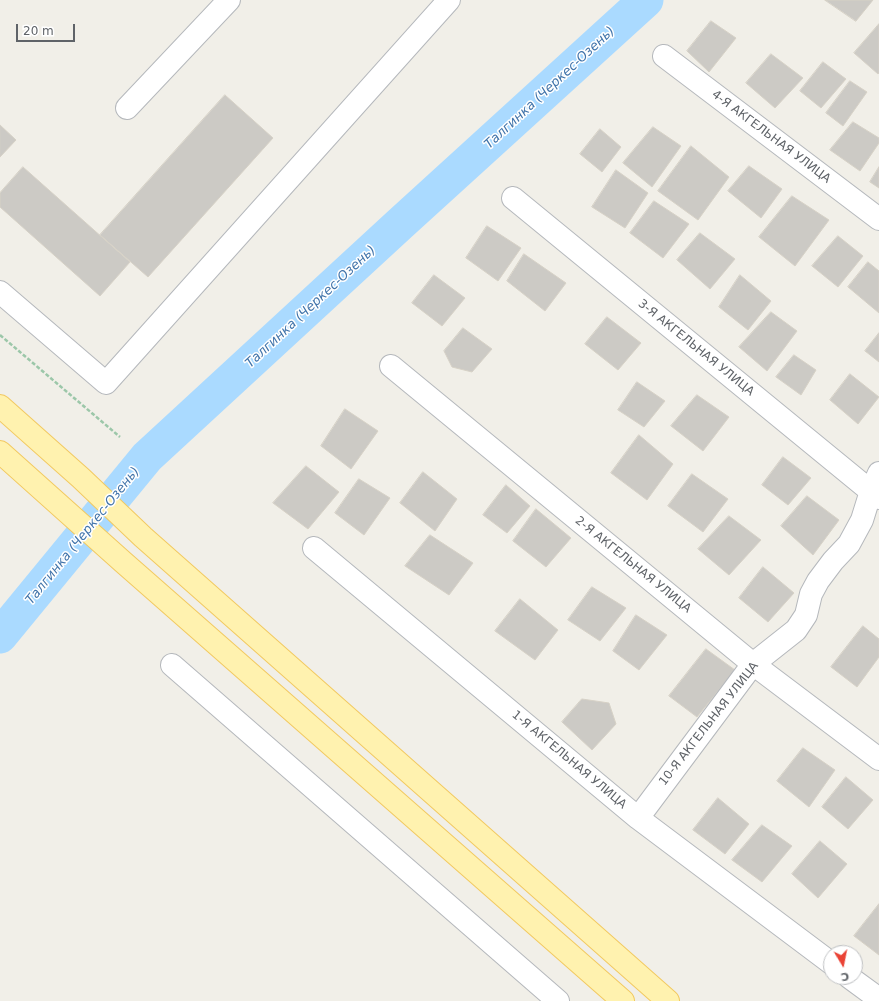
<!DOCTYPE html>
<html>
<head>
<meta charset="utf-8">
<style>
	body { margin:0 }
	#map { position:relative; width:879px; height:1001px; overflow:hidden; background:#f1efe8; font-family:"DejaVu Sans",sans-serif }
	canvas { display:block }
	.north { position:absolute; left:823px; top:945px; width:40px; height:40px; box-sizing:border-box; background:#fff; border:1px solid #bfc1c3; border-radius:50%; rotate:170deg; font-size:11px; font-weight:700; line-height:16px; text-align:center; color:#5f6368 }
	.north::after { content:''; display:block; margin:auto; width:14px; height:18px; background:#ea4335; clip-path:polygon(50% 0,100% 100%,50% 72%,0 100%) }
	.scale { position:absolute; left:16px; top:24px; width:59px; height:18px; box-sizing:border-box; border:2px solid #5f6368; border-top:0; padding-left:5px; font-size:12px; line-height:14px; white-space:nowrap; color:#5f6368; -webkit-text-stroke:3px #fff; paint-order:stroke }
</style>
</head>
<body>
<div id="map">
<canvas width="879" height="1001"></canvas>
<div class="north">С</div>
<div class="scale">20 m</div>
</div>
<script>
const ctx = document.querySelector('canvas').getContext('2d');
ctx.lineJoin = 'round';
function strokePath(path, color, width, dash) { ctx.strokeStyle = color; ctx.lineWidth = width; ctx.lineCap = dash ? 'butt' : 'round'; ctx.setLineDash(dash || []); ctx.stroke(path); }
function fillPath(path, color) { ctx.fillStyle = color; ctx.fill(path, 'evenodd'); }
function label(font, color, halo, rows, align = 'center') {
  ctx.font = font + ' "DejaVu Sans",sans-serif'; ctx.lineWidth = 3; ctx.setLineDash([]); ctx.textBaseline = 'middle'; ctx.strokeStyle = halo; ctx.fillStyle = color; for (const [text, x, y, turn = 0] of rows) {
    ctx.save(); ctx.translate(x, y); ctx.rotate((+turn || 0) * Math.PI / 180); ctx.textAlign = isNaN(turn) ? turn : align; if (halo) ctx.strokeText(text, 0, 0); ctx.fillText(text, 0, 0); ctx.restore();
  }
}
strokePath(new Path2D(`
	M 0,636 L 147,457 L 401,223 L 646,0`), '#aadaff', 35);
const building = new Path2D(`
	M 825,0 L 873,0 L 856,21 Z
	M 711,21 L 736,38 L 709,72 L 687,51 Z
	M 879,24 L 879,73 L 878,74 L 854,53 Z
	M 771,54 L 803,78 L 775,108 L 746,83 Z
	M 823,62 L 846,79 L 821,108 L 800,91 Z
	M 850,81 L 867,92 L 843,126 L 826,113 Z
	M 225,95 L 273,138 L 148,277 L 100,235 Z
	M 853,122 L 879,138 L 879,143 L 860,171 L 830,150 Z
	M 0,125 L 16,140 L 0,157 Z
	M 653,127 L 681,146 L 652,187 L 623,163 Z
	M 600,129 L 621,147 L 602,172 L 580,154 Z
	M 691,146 L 729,177 L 698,220 L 658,191 Z
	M 749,166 L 782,189 L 761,218 L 728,191 Z
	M 23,167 L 130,262 L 100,296 L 0,207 L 0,193 Z
	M 879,167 L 879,188 L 870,182 Z
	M 616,170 L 648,193 L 625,228 L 592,207 Z
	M 792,196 L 829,220 L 795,266 L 759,237 Z
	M 654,201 L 689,224 L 663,258 L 630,233 Z
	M 487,226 L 521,248 L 498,281 L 466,258 Z
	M 700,233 L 735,259 L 710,289 L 677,260 Z
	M 838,236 L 863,256 L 838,287 L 812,266 Z
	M 524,254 L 566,283 L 545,311 L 507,281 Z
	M 868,262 L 879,271 L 879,313 L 848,287 Z
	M 434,275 L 465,298 L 442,326 L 412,303 Z
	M 740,275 L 771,301 L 748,330 L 719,307 Z
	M 771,312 L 797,331 L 767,371 L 739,347 Z
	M 607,317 L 641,343 L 618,370 L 585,344 Z
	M 463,328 L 492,349 L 472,372 L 452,367 L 444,351 Z
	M 879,333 L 879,362 L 865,351 Z
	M 794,355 L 816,370 L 801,395 L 776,377 Z
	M 850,374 L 879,397 L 858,424 L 830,400 Z
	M 637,382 L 665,401 L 644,427 L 618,410 Z
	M 697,395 L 729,417 L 703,451 L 671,426 Z
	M 345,409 L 378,431 L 351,469 L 321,446 Z
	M 639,435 L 673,464 L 647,500 L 611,473 Z
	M 783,457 L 811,478 L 788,505 L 762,485 Z
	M 306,466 L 339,492 L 308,529 L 273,503 Z
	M 423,472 L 457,499 L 435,531 L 400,503 Z
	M 692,474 L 728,499 L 703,532 L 668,506 Z
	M 359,479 L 390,498 L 364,535 L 335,513 Z
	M 506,485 L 530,506 L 507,533 L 483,515 Z
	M 807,496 L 839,520 L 813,555 L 781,526 Z
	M 536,509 L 571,538 L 546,567 L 513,541 Z
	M 729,516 L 761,540 L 729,575 L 698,549 Z
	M 430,535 L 473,563 L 449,595 L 405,566 Z
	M 763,567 L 794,593 L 768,622 L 739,598 Z
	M 592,587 L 626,608 L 600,641 L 568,620 Z
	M 520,599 L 558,630 L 535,660 L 495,631 Z
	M 636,615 L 667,635 L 639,670 L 613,651 Z
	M 863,626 L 879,639 L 879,657 L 857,687 L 831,667 Z
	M 706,649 L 735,670 L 697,717 L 669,696 Z
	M 582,699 L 609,703 L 616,724 L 592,750 L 562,722 Z
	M 803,748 L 835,770 L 809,807 L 777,781 Z
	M 846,777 L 873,800 L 848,829 L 822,807 Z
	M 718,798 L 749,824 L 725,854 L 693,830 Z
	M 762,825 L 792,846 L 762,882 L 732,860 Z
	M 820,841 L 847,864 L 818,898 L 792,874 Z
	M 879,904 L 879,955 L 854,936 Z`);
fillPath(building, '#cccac5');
strokePath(building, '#d6d1c6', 1);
const minor = new Path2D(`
	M 664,56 L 879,219
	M 127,108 L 229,0
	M 513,198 L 879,498
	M 0,292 L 106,383 L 449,0
	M 391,366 L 753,664 L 879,759
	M 314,548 L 638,818 L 831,963
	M 172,665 L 558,1001
	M 638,818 L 753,664 L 796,630 L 806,615 L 811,594 L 818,581 L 833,561 L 849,544 L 862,520 L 871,491 L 879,473
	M 849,977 L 879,999`);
const major = new Path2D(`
	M 0,406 L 81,478 L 143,537 L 668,1001
	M 0,452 L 123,562 L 623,1001`);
strokePath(minor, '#b5b8bc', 24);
strokePath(major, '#f2c960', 24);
strokePath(new Path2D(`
	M 0,335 L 120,437`), '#9cc7a9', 2.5, [4, 2]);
strokePath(minor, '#fff', 22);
strokePath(major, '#fff2af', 22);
label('12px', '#5f6368', '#fff', [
	["4-Я АКГЕЛЬНАЯ УЛИЦА",771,137,37],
	["3-Я АКГЕЛЬНАЯ УЛИЦА",696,348,39],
	["2-Я АКГЕЛЬНАЯ УЛИЦА",633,565,39],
	["10-Я АКГЕЛЬНАЯ УЛИЦА",709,724,-52],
	["1-Я АКГЕЛЬНАЯ УЛИЦА",569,760,40]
]);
label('italic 13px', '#4174aa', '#fff', [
	["Талгинка (Черкес-Озень)",550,88,-43],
	["Талгинка (Черкес-Озень)",311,307,-43],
	["Талгинка (Черкес-Озень)",83,536,-51]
]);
</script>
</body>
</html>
